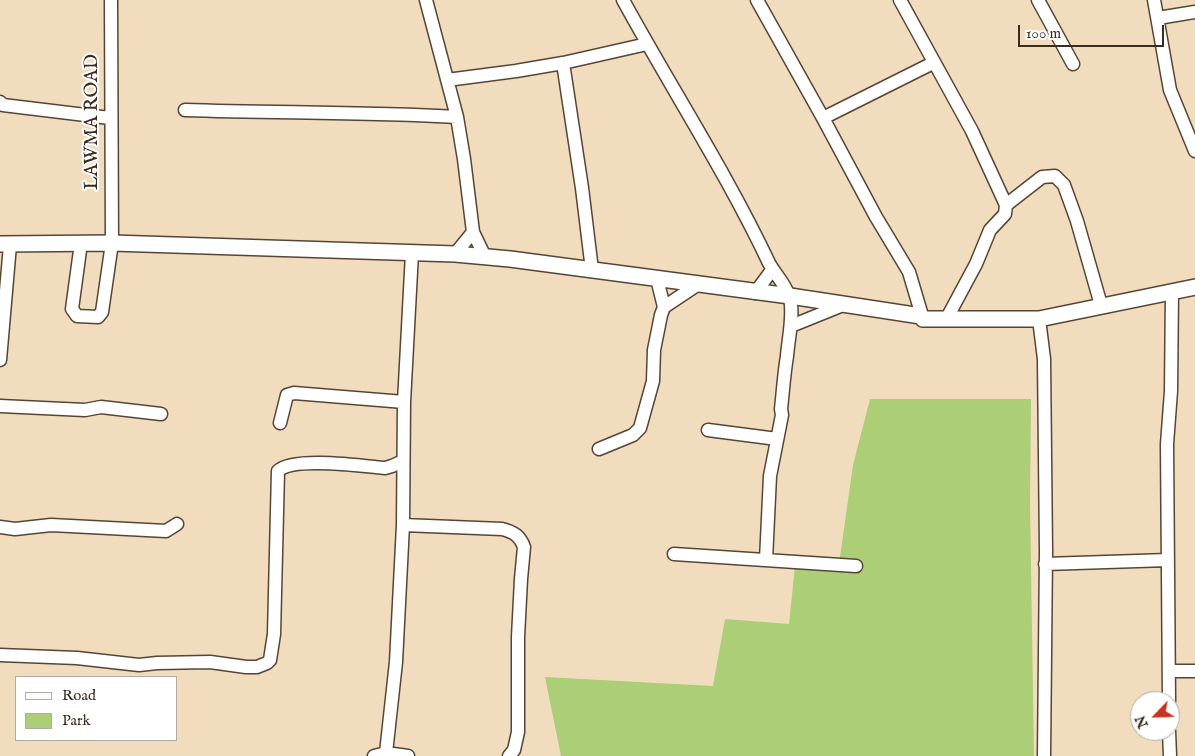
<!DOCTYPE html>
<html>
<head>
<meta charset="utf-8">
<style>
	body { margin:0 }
	#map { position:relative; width:1195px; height:756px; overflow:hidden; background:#f2dcbe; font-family:"IM FELL English",serif }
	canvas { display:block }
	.legend { position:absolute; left:15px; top:676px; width:162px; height:65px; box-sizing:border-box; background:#fff; border:1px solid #b1aaa5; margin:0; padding:6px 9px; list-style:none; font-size:15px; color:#3b2a1e }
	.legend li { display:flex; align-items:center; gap:10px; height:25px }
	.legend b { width:25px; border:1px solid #b1aaa5 }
	.north { position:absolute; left:1130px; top:691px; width:50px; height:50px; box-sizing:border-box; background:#fff; border:1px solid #b1aaa5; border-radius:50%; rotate:246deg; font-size:14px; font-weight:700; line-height:20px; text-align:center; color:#3b2a1e }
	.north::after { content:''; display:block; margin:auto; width:18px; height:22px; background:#c8321e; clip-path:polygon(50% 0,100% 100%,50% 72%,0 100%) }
	.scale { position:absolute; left:1018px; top:25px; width:146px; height:22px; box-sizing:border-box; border:2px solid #3b2a1e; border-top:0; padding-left:6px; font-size:15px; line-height:18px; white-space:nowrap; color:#3b2a1e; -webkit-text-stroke:4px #fff; paint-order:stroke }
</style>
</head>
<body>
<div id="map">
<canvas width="1195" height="756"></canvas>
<ul class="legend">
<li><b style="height:6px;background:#fff"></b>Road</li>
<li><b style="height:14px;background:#acce77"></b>Park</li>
</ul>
<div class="north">N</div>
<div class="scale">100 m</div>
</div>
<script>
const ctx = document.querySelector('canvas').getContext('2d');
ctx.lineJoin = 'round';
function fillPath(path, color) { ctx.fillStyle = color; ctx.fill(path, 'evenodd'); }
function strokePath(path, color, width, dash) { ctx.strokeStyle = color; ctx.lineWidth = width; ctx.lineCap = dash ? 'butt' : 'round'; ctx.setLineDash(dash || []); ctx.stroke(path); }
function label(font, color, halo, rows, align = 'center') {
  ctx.font = font + ' "IM FELL English",serif'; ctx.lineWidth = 4; ctx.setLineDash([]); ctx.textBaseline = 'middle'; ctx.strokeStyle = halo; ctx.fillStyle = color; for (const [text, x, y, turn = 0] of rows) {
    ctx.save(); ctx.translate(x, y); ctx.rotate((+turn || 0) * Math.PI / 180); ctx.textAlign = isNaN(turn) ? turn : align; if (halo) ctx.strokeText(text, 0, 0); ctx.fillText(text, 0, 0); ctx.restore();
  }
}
fillPath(new Path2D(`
	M 870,399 L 1031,399 L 1030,503 L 1034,756 L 561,756 L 545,677 L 713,686 L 725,619 L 789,624 L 795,566 L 839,564 L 853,465 Z`), '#acce77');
const minor = new Path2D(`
	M 426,0 L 457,117 L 464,159 L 473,232 L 485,257
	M 623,0 C 671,88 726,172 769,263 C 775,274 785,284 789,296 C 795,310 788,341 787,356 C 784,374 783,391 781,409 L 782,415 L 770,476 L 766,560
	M 757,0 L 823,118 L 876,217 L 909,272 L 923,319
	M 900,0 L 972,131 L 1006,205 L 1005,214 L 990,230 L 976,264 L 947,318
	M 1038,0 L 1073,64
	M 1154,0 L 1170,90 L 1195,151
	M 1158,18 L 1195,12
	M 563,63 L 582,188 L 592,270
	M 447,80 L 516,71 L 563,63 L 647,44
	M 0,102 L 3,105 L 110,118
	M 185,110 C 276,113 366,112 457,117
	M 823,118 L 933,63
	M 1006,205 L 1042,177 L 1055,176 L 1064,185 L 1077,221 L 1101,305
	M 81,243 L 72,309 L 77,316 L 98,317 L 102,312 L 112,243 L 111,0
	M 455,254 L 473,232
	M 657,279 L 664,307
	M 755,293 L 772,270
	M 1039,319 L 1044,359 L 1046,551 L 1044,756
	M 791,326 L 843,305
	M 0,360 L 10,245
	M 0,406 L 85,410 L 101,407 L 161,414
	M 280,423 L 287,395 L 294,393 L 404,402
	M 708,430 L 777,439
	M 599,449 L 633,435 L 640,428 L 653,381 L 654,350 L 661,315 L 664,307 L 697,285
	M 403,525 L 502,529 C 514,532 520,536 524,547 L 521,579 L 518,637 L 518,732 L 514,750 L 509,756
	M 0,527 L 15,529 L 51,525 L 166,531 L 177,524
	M 674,554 L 856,566
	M 1045,564 L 1168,560
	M 0,655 L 77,658 L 139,665 L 157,663 L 210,662 L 246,667 L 257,667 L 267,663 L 270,660 L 274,634 L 278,471 C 293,456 363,466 385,468 L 392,466 L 403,461
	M 1169,671 L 1195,671
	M 1169,701 L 1167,444 L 1171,391 L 1172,291
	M 1169,731 L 1170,756
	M 386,753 L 396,662 L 403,525 L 404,402 L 412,253
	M 374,756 L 386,753 L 408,756`);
const major = new Path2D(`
	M 0,244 L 112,243 L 455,254 L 510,259 L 790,296 L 921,316 L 923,319 L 1039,319 L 1195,287`);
strokePath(minor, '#564536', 15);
strokePath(major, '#564536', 18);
strokePath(minor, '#fff', 12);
strokePath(major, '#fff', 15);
label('19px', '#3b2a1e', '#fff', [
	["LAWMA ROAD",93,122,-90]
]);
</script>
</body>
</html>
